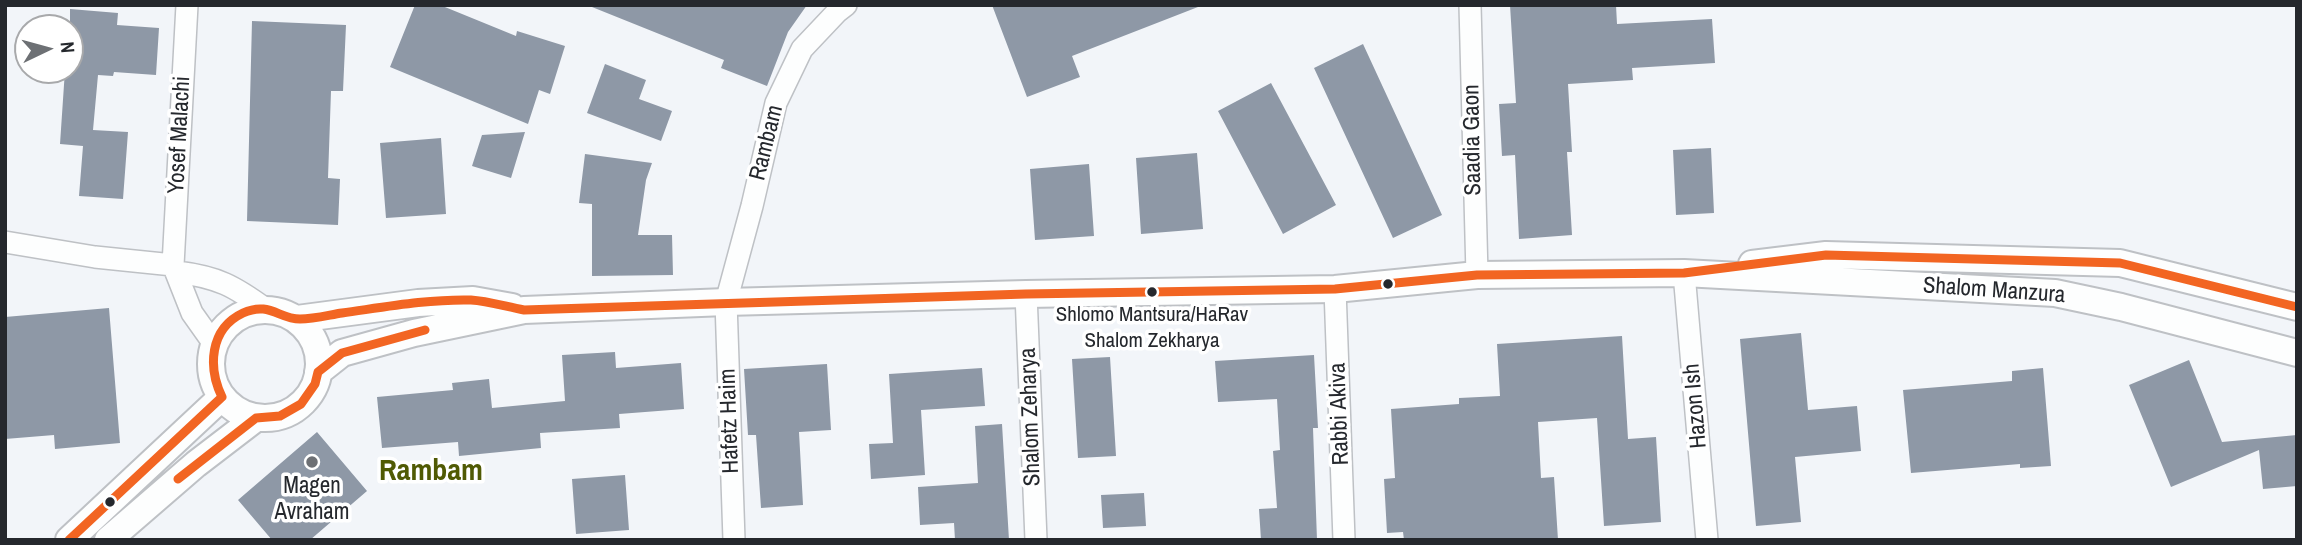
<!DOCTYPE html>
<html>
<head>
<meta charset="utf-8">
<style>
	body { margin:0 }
	#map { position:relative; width:2302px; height:545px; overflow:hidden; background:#f2f5f9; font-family:"Archivo Narrow",sans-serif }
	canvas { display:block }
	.frame { position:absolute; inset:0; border:7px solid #25282d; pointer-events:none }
	.north { position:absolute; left:14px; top:14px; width:70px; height:70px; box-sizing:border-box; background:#fff; border:2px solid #a8a9ab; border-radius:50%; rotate:85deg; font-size:19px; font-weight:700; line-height:28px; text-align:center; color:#25282d }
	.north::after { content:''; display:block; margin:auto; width:24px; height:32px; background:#6d7074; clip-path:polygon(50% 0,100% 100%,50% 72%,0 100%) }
</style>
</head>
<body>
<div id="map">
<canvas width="2302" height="545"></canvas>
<div class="frame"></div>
<div class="north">N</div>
</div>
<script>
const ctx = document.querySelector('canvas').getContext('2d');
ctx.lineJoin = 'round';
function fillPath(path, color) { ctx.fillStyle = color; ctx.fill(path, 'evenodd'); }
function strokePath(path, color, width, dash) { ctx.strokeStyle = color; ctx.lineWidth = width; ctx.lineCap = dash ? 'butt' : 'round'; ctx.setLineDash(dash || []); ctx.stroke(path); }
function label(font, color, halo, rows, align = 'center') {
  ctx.font = font + ' "Archivo Narrow",sans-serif'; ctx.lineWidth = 7; ctx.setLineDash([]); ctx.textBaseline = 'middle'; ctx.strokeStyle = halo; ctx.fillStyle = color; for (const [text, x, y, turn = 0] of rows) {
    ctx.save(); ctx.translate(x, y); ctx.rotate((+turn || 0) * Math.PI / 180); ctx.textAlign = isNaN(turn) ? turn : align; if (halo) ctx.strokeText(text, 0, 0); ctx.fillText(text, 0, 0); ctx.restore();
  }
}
fillPath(new Path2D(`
	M 415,5 L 440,5 L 516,36 L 517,31 L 565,46 L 550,94 L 539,90 L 528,124 L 390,67 Z
	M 587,5 L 807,5 L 788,32 L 767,86 L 721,68 L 724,60 Z
	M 992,5 L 1198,5 L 1198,7 L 1072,56 L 1080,77 L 1027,97 Z
	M 1510,5 L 1616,5 L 1617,24 L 1712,19 L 1715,63 L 1632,68 L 1633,80 L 1568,84 L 1572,152 L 1567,152 L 1572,235 L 1519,239 L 1515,155 L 1502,156 L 1499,104 L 1516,103 Z
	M 70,9 L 118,13 L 117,25 L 159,28 L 156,75 L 114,72 L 113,76 L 98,75 L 93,130 L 128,132 L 123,199 L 79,196 L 83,146 L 60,144 L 65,70 L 70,70 Z
	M 252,21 L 346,25 L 343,91 L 331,91 L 328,178 L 340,179 L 338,225 L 247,221 Z
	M 1363,44 L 1442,215 L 1393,238 L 1314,68 Z
	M 605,64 L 646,80 L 639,99 L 672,111 L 661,141 L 587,113 Z
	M 1271,83 L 1336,205 L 1283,234 L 1218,111 Z
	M 525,132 L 511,178 L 472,166 L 482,135 Z
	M 441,138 L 446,214 L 386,218 L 380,143 Z
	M 1711,148 L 1714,213 L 1676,215 L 1673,150 Z
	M 1197,153 L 1203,229 L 1141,234 L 1136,158 Z
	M 585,154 L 652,163 L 646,180 L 638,235 L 672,235 L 673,275 L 592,276 L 592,204 L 579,203 Z
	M 1089,164 L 1094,236 L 1035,240 L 1030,169 Z
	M 109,308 L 120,443 L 55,449 L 54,435 L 5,439 L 5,317 Z
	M 1801,333 L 1808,410 L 1857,406 L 1861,451 L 1795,457 L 1801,522 L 1756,526 L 1740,339 Z
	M 1622,336 L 1628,439 L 1656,437 L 1661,522 L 1604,526 L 1597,418 L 1538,422 L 1541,478 L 1554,477 L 1558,540 L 1404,540 L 1403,532 L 1387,533 L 1384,479 L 1395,478 L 1391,409 L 1459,404 L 1459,398 L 1500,396 L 1497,344 Z
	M 615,352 L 616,368 L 681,363 L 684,409 L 619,414 L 620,428 L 540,433 L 541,448 L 459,456 L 458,442 L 382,448 L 377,397 L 453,390 L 452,383 L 489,379 L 492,408 L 565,401 L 562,355 Z
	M 1314,355 L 1318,428 L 1313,428 L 1317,540 L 1261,540 L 1259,509 L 1277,508 L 1273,451 L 1280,450 L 1277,399 L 1218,402 L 1215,361 Z
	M 1110,357 L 1116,456 L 1078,458 L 1072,359 Z
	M 2189,360 L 2222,442 L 2297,435 L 2297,486 L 2263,489 L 2259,450 L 2171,487 L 2129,385 Z
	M 827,364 L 831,430 L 799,432 L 803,505 L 761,508 L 756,435 L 748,435 L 744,369 Z
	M 982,368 L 985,406 L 921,410 L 925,475 L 871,479 L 869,444 L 893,443 L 889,374 Z
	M 2043,368 L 2051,466 L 2020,468 L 2020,464 L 1911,473 L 1903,390 L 2012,381 L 2012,371 Z
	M 1002,424 L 1009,540 L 955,540 L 954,523 L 920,525 L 918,487 L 978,483 L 975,426 Z
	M 317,432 L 367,491 L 310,540 L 272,540 L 238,500 Z
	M 625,475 L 629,530 L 576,534 L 572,479 Z
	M 1144,493 L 1146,526 L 1103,528 L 1101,495 Z`), '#8e98a6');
const minor = new Path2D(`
	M 1470,5 L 1477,275
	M 5,242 L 95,257 L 173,265 L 192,313 L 214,344
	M 173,265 L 187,5
	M 177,272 C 218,277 234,286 267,310
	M 1684,273 L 1707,540
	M 1335,289 L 1344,540
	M 1026,294 L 1036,540
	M 734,540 L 726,302 L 752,206 L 776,103 L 802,49 L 837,12 L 846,5`);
const tertiary = new Path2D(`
	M 1752,264 L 1826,255 L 2120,263 L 2297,307
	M211 364a54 54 0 1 1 108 0a54 54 0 1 1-108 0Z
	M 297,319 L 418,303 L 473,300 L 512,307
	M 318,372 L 342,353 L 414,333 L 524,310 L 726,302 L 1026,294 L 1335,289 L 1477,275 L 1684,273 L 2055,293 L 2121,307 L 2297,353
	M 69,540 L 222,397
	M 108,540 L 196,464 L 256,418`);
strokePath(minor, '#bec1c5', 24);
strokePath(tertiary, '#bec1c5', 30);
strokePath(minor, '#fdfefe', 21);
strokePath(tertiary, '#fdfefe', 26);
strokePath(new Path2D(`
	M 178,479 L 256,418 L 280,416 L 301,404 L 315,384 L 318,372 L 342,353 L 425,330
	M 69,540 L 222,397 C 208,368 209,329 243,313 C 269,301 279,319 300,319 C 314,319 329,315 342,313 C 385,307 428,299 471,300 C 488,301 507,307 524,310 L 1026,294 L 1335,289 L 1477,275 L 1684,273 L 1826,255 L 2120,263 L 2297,307`), '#f26522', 9);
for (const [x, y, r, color] of [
	[1388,284,6,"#25282d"],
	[1152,292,6,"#25282d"],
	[312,462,7,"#6d7074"],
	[110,502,6,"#25282d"]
]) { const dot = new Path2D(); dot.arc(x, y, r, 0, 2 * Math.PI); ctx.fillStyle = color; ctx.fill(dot); strokePath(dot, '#fff', 2.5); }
label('21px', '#25282d', '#fff', [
	["Shlomo Mantsura/HaRav",1152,315],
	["Shalom Zekharya",1152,341]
]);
label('23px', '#25282d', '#fff', [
	["Yosef Malachi",180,135,-87],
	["Saadia Gaon",1473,140,-91],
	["Rambam",767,143,-76],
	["Shalom Manzura",1994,291,4],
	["Hazon Ish",1696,406,-95],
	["Rabbi Akiva",1340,414,-92],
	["Shalom Zeharya",1031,417,-92],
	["Hafetz Haim",730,421,-92]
]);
label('23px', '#25282d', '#fff', [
	["Magen",312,487],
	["Avraham",312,513]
]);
label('bold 30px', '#505a04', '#fff', [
	["Rambam",431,472]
]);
</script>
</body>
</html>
